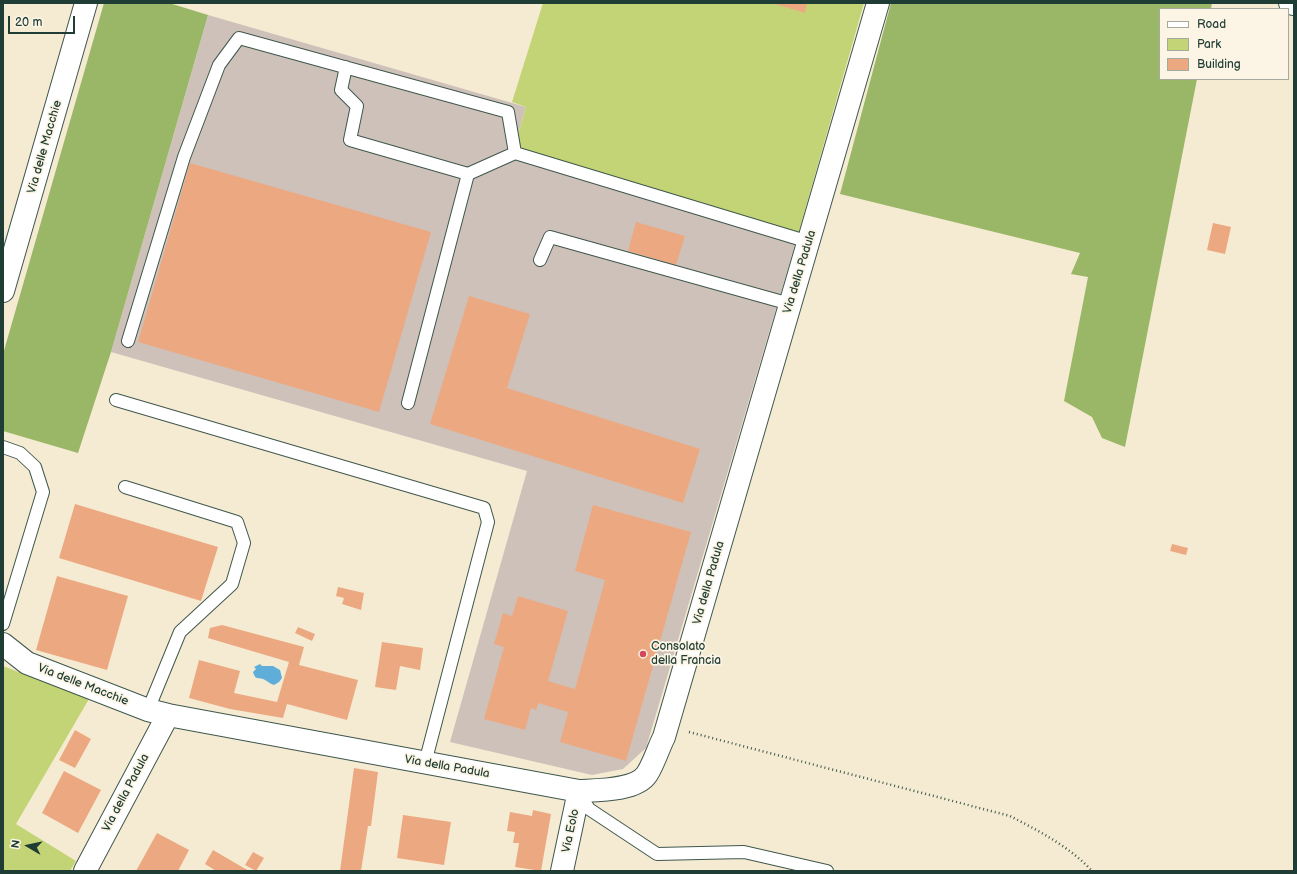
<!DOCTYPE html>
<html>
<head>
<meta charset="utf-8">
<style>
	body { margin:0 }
	#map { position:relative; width:1297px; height:874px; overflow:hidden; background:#f5ebd2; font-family:"Balsamiq Sans",sans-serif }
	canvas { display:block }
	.frame { position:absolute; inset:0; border:4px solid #1f3d34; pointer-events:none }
	.legend { position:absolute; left:1159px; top:8px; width:130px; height:72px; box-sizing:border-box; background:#fcf5e5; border:1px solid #a4ab9e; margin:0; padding:5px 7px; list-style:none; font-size:12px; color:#1f3d34 }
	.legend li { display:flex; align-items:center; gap:8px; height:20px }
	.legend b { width:20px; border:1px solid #a4ab9e }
	.north { position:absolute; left:8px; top:826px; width:40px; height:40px; -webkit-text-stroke:3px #fcf5e5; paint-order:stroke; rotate:279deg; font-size:11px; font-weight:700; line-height:16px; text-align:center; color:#1f3d34 }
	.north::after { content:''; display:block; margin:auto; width:14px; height:18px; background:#1f3d34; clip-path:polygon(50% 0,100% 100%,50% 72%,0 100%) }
	.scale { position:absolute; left:8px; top:16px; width:67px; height:18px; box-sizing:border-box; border:2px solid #1f3d34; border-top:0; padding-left:5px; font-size:12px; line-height:14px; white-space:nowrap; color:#1f3d34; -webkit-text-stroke:3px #fcf5e5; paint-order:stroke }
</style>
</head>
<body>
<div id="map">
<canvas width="1297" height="874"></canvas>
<div class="frame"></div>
<ul class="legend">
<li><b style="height:5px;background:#fff"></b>Road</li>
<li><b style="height:11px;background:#c3d476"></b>Park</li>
<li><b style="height:11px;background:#eca981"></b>Building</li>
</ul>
<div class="north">N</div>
<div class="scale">20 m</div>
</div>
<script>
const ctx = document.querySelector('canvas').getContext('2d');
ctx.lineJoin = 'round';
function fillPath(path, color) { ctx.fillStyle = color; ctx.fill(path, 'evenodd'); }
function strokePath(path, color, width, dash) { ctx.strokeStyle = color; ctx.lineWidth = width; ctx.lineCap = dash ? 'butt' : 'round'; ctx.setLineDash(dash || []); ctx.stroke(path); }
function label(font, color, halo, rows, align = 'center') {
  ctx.font = font + ' "Balsamiq Sans",sans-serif'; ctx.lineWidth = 3.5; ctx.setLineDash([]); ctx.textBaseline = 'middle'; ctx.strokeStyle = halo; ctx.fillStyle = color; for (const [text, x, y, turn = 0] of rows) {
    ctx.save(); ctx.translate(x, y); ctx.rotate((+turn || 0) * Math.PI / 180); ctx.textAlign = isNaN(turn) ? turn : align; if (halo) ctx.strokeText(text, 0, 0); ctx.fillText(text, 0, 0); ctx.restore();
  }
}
fillPath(new Path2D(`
	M 208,15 L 526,107 L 512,155 L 797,238 L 646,748 L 623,769 L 592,775 L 450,742 L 527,471 L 111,352 Z`), '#cec1ba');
fillPath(new Path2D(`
	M 543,3 L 864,3 L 797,238 L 512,155 L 526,107 L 512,102 Z
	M 3,666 L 89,699 L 16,824 L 76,861 L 70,871 L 3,871 Z`), '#c3d476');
fillPath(new Path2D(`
	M 104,3 L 169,3 L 208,15 L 111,352 L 78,453 L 3,431 L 3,354 Z
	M 891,3 L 1212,3 L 1211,9 L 1160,9 L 1160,79 L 1197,79 L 1125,447 L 1102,438 L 1092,417 L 1064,401 L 1088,277 L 1071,274 L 1080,253 L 840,194 Z`), '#9ab667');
fillPath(new Path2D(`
	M 260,664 L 262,666 L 273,666 L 280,670 L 282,678 L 279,682 L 274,685 C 270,684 269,682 265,680 C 259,676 256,682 253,672 L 256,669 L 254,667 Z`), '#5fadd9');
fillPath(new Path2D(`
	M 772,3 L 807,3 L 805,13 Z
	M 190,163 L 431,232 L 379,412 L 138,342 Z
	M 636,222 L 685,236 L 676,265 L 628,251 Z
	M 1213,223 L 1231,227 L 1225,254 L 1207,250 Z
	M 469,296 L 530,314 L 507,388 L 700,449 L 683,503 L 430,424 Z
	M 75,504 L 218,547 L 201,601 L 59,558 Z
	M 593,505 L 691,532 L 626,761 L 560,742 L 568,712 L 538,703 L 536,710 L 531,708 L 525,730 L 484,719 L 504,647 L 494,644 L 503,613 L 512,616 L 518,596 L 568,611 L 548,681 L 575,689 L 605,580 L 575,571 Z
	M 1172,544 L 1188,548 L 1186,555 L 1170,551 Z
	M 57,576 L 128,596 L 107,670 L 36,650 Z
	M 338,587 L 364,593 L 361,610 L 342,604 L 344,598 L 336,596 Z
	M 222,625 L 304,647 L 299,665 L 358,680 L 347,720 L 287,704 L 283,718 L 230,709 L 189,698 L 199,660 L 240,671 L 234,693 L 277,702 L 289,662 L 208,638 L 210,628 Z
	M 298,627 L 315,634 L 312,641 L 295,633 Z
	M 382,642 L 423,648 L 420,670 L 400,666 L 396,690 L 375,687 Z
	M 75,730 L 91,739 L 75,768 L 59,760 Z
	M 354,768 L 378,772 L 371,826 L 368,826 L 361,871 L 340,871 Z
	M 64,771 L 101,790 L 78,833 L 42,813 Z
	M 533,810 L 551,814 L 541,871 L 515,867 L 519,843 L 513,843 L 515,832 L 507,831 L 510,812 L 532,816 Z
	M 403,815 L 451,822 L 444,865 L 397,858 Z
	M 157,833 L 189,850 L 178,871 L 136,871 Z
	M 213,850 L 249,871 L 216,871 L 205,864 Z
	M 253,852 L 264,858 L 256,871 L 245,865 Z`), '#eca981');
const service = new Path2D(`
	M 346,67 L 341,90 L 357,106 L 350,140 L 468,174 L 515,153 L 809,242
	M 540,260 L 550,237 L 790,304
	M 128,341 L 184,157 L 219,65 L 239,38 L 508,112 L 515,153
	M 116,400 L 484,508 L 488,522 L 425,763
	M 408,403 L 468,174
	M 3,447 L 20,453 L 35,467 L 43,492 L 3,624
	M 125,487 L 237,522 L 244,543 L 232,584 L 180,632 L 148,710
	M 579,793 L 589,809 L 657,854 L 744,852 L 827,871`);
const minor = new Path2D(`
	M 1290,3 L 1294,4
	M 3,291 L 86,3
	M 3,644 L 27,663 L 148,710 L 168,715
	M 85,871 L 168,715 L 579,791 C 597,790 636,791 647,774 C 654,763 658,749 664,737 L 878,3
	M 562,871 L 579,791`);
strokePath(service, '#3f574c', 14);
strokePath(minor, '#3f574c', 24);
strokePath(new Path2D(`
	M 689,732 L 1010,816 C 1039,831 1070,847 1092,871`), '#3f574c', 2.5, [1, 3]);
strokePath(service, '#fff', 12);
strokePath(minor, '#fff', 22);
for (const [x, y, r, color] of [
	[643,654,4,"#d1495b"]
]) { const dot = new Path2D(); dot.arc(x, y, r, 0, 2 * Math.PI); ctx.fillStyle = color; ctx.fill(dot); strokePath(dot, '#fcf5e5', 1.5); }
label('12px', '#1f3d34', '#fcf5e5', [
	["Via delle Macchie",45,147,-74],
	["Via della Padula",800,272,-73],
	["Via della Padula",709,583,-74],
	["Via delle Macchie",83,685,21],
	["Via della Padula",447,767,10],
	["Via della Padula",126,793,-62],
	["Via Eolo",571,831,-78]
]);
label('12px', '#1f3d34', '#fcf5e5', [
	["Consolato",651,647],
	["della Francia",651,661]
], 'left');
</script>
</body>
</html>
